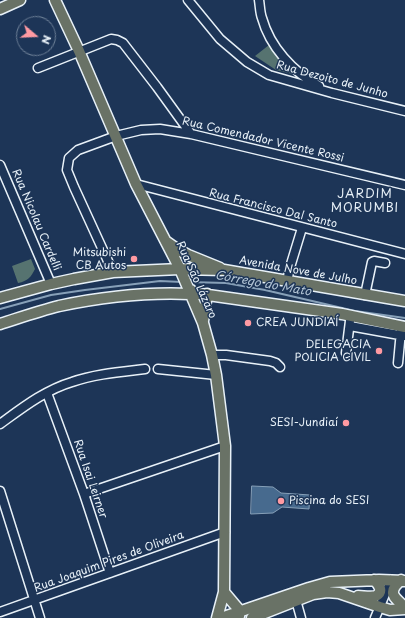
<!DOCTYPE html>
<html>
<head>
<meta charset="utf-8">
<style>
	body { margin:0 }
	#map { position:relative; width:405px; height:618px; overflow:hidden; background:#1d3557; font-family:"Playpen Sans",sans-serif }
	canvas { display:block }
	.north { position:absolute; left:16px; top:16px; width:40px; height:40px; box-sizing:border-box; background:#1d3557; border:1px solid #6e8097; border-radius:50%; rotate:109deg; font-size:11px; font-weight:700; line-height:16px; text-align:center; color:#e8f1f8 }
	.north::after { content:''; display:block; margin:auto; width:14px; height:18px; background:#ff9aa2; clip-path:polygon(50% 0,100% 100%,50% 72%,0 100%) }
</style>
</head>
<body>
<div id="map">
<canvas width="405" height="618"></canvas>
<div class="north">N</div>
</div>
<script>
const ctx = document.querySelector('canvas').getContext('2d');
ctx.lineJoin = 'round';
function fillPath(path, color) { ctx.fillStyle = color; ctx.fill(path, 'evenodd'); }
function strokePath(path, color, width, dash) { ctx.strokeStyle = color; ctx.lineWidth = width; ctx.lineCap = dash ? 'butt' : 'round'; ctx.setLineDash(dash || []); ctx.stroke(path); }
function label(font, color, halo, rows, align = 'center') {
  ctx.font = font + ' "Playpen Sans",sans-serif'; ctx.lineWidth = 3; ctx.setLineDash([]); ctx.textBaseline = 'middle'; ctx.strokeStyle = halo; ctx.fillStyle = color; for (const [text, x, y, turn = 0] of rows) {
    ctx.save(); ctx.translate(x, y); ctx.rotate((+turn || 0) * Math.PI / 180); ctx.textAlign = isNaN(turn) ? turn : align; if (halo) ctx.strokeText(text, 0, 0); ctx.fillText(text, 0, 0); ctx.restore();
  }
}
fillPath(new Path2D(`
	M 269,45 L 278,57 L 293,72 L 292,74 L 276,70 L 255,56 Z
	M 31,259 L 35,269 C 31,277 28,281 18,283 L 12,266 Z`), '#567370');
const water = new Path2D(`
	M 252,486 L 273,487 L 281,493 L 310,495 L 309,509 L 282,507 L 273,513 L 251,514 Z`);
fillPath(water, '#476a8e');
strokePath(water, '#87a0b8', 1);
strokePath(new Path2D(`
	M 188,282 L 226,283 L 265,290 L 355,311 L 405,318
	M 0,309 L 51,295 L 85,290 L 160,281 L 182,282`), '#87a0b8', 2);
const minor = new Path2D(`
	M 188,0 L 220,39 L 247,62 L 269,75 L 332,93 L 405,111
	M 259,0 C 260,6 260,13 262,18 C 270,47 293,72 319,86
	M 38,68 L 111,39 L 117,40 L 123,43 L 157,87 L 191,134
	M 0,165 L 51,284
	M 136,184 L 405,254
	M 113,272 L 74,187 L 67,170 L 69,158 L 78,150 L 116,136 L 141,130 L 160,129 L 191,134 L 405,185
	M 287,281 L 291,264 L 302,228
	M 365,295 L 372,262 L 374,261 L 385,263
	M 350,326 L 405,336
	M 346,353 L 350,321
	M 212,355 L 226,355 L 270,361 L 276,363 L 280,367
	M 398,363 L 401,331
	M 158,369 L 216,375
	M 47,393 L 84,494 L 110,573
	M 0,424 C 22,408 45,390 72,382 C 95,374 120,372 145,369
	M 0,491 L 40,618
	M 84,494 L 225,446
	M 296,600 L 301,618
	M 0,612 L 225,532
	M 375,618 L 391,580`);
const major = new Path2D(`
	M 55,0 L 79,51 L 136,184 L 180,269 L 203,323 L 212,355 L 216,375 L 225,446 L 224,592 L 217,618
	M 0,9 L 20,0
	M 167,242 L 177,249 L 188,255 L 220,268
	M 190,294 L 201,294 L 342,314 L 405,327
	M 0,298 L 51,284 L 74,279 L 113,272 L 180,269 L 224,270 L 405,301
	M 203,321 L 207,294
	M 0,324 C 19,318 39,311 59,306 C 102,297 146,292 190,294 L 191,290
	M 401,580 C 387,592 393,597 405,607
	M 224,592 L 240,611 L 239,616
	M 358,596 C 363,596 371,598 376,596 C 384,592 379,584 374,580
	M 221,618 L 309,588 L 330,582 L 379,580 L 405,581
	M 252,618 L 313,594 L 327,592 L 339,593 L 380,607 L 390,610 L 405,609`);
strokePath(minor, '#e8f1f8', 11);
strokePath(major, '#e8f1f8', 13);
strokePath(minor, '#1d3557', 8);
strokePath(major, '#697266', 10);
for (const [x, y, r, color] of [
	[134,259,4,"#ff9aa2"],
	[248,323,4,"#ff9aa2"],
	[379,351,4,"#ff9aa2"],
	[346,423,4,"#ff9aa2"],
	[281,501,4,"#ff9aa2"]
]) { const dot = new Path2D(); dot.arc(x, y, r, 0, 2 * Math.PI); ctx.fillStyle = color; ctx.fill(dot); strokePath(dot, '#1d3557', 1.5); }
label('11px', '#e8f1f8', '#1d3557', [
	["Rua Dezoito de Junho",332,80,15],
	["Rua Comendador Vicente Rossi",263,140,13],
	["Rua Francisco Dal Santo",273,209,14],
	["Rua Nicolau Cardelli",36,220,67],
	["Avenida Nove de Julho",298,271,10],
	["Rua São Lázaro",196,280,66],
	["Rua Isai Leirner",90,479,71],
	["Rua Joaquim Pires de Oliveira",109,562,-20]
]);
label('11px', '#e8f1f8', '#1d3557', [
	["Mitsubishi",126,253],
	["CB Autos",126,266],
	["CREA JUNDIAÍ",256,323,"left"],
	["DELEGACIA",371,345],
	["POLICIA CIVIL",371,358],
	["SESI-Jundiaí",338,423],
	["Piscina do SESI",289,501,"left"]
], 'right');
ctx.letterSpacing = '1px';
label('12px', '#e8f1f8', '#1d3557', [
	["JARDIM",365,195],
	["MORUMBI",365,209]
]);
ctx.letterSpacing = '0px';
label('italic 12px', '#b0c2d3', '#1d3557', [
	["Córrego do Mato",263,284,10]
]);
</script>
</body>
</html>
